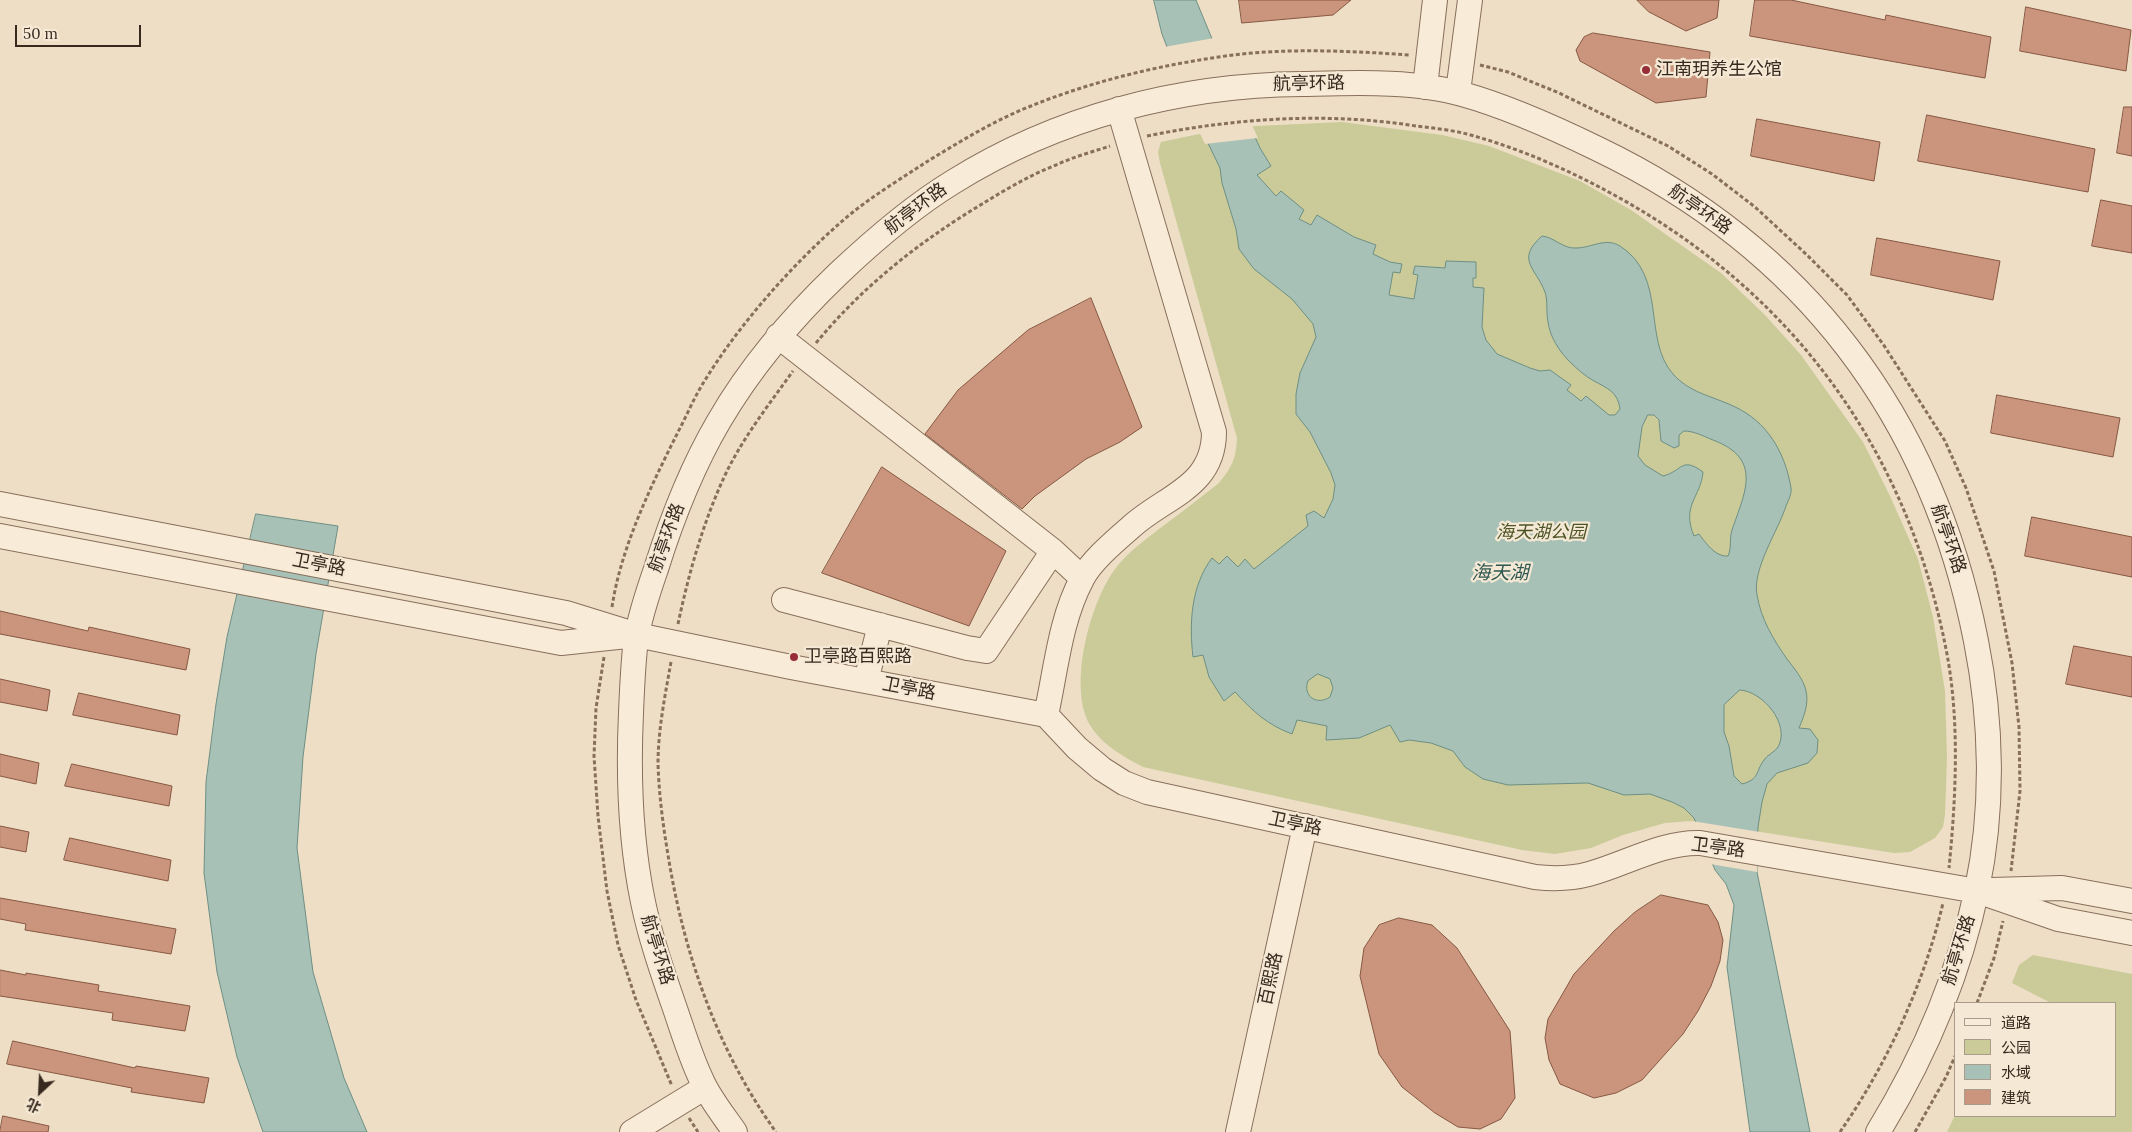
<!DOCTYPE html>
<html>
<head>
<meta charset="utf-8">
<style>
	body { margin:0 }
	#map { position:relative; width:2132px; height:1132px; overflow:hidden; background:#eddec5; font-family:Lora,"Noto Sans SC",serif }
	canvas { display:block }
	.legend { position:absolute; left:1954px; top:1002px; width:162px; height:115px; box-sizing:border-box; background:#f5e9d5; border:1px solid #a99c8c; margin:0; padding:6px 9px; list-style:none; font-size:15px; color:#38291f }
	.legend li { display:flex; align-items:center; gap:10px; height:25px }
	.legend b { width:25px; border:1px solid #a99c8c }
	.north { position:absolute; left:15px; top:1067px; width:50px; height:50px; -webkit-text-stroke:4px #f5e9d5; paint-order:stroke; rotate:205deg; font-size:14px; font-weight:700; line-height:20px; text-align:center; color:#38291f }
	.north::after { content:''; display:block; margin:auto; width:18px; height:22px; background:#38291f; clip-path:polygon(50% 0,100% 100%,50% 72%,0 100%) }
	.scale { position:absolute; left:15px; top:25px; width:126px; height:22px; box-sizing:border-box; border:2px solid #38291f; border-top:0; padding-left:6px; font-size:15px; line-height:18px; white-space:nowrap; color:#38291f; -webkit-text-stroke:4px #f5e9d5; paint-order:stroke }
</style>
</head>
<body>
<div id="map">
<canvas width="2132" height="1132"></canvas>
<ul class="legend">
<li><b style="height:6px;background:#f8ecd8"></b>道路</li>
<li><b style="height:14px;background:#cacb99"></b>公园</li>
<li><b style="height:14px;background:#a7c1b7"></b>水域</li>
<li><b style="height:14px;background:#ca957c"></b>建筑</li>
</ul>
<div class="north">北</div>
<div class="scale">50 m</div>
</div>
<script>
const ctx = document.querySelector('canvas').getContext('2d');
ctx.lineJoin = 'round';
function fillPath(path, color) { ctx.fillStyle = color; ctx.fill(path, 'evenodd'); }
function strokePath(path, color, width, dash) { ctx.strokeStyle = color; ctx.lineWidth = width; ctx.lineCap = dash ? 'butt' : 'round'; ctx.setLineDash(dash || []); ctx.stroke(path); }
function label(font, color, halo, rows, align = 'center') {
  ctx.font = font + ' Lora,"Noto Sans SC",serif'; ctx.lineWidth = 4.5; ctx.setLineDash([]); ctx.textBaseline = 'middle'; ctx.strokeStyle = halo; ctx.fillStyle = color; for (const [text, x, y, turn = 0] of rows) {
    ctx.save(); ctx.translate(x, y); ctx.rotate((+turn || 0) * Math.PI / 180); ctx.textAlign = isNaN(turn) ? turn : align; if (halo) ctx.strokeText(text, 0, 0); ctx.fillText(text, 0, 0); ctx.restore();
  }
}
fillPath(new Path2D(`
	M 1342,122 L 1442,135 L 1489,146 L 1580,181 L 1631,210 L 1721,273 L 1765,315 L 1801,355 L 1863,442 L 1890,496 L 1918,559 L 1933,617 L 1945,691 L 1947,759 L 1945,815 L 1943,827 L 1935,838 L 1910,852 L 1894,853 L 1691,821 L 1665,823 L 1623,835 L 1591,848 L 1555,854 L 1522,850 L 1143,767 C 1124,757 1101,744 1090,725 C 1067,686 1091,596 1119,564 C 1130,551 1145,540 1159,529 C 1179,514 1199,499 1219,483 C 1232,467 1236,459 1237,438 L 1160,163 L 1158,152 L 1161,142 L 1218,130 L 1256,126 Z
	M 2033,955 L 2132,974 L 2132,1132 L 1947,1132 L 1956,1113 L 1956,1116 L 2116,1116 L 2116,1003 L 2051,1003 L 2012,983 L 2019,965 Z`), '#cacb99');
const water = new Path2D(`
	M 1154,0 L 1196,0 L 1229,80 L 1260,148 L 1271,166 L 1257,175 L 1276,196 L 1281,191 L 1304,210 L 1299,219 L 1311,225 L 1317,215 L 1354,237 L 1376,245 L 1373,254 L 1390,262 L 1402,264 L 1400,273 L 1393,272 L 1389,295 L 1414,299 L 1418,275 L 1413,274 L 1415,266 L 1445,268 L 1446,261 L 1476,262 L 1476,278 L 1473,278 L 1473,287 L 1484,288 L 1482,327 L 1486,340 L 1497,354 L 1530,368 L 1540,371 L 1550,370 L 1571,385 L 1567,390 L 1581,401 L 1586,396 L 1609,415 L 1615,415 L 1620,409 C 1618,392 1607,388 1594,381 C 1585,376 1577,369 1570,362 C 1559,351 1550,337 1548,322 C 1546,312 1548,301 1545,292 C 1536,268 1515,260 1542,236 C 1554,237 1563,249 1576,248 C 1592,248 1605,237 1620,246 C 1668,277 1642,339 1673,374 C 1690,393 1712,396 1733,406 C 1767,421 1785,452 1791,488 C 1792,494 1788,501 1786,506 C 1778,531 1752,569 1757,595 C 1761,619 1773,639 1787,659 C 1794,668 1804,680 1806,691 C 1809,704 1804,716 1799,728 L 1810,729 L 1818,740 L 1817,753 L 1808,763 L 1777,773 L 1767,784 L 1762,802 L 1758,827 L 1757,872 L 1810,1132 L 1750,1132 L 1727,967 L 1734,905 L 1726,884 L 1715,870 L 1694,818 L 1684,808 L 1672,802 L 1650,794 L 1624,795 L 1588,783 L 1508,785 L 1483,779 L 1465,767 L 1453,751 L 1431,743 L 1409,740 L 1400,742 L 1390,725 L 1359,738 L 1326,740 L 1327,726 L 1297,720 L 1292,734 C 1266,724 1254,712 1235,692 L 1224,701 L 1209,677 L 1203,655 L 1193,657 C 1189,623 1191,586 1212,558 L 1219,564 L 1227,556 L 1238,567 L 1245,559 L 1254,569 L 1308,526 L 1306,515 L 1314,511 L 1324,518 L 1333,499 L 1335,485 L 1331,473 L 1310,432 L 1296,414 L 1296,394 L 1300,373 L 1316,337 L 1313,324 L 1292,299 L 1254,269 L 1239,249 L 1236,229 L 1222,183 L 1220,168 L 1189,104 L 1162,34 ZM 1648,415 L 1654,415 L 1659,420 L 1661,441 L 1674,448 L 1679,446 L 1679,435 L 1684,431 C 1694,431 1703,436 1713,440 C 1763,459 1745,492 1732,530 C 1729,539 1732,548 1728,556 C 1715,557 1706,543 1699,534 L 1694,536 C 1681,505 1701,497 1703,472 C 1681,456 1683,471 1663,476 L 1645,465 L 1638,456 L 1642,427 ZM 1318,674 L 1330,679 L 1333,688 L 1330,697 C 1317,706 1302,696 1308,681 ZM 1740,690 C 1762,691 1791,724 1778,747 C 1775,752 1767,755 1764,760 C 1755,772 1760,779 1742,784 L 1734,776 L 1729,746 L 1724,732 L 1724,705 Z
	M 256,514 L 338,526 L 316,654 L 303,757 L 297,848 L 313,972 L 344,1078 L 367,1132 L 263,1132 L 237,1057 L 217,972 L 204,873 L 206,782 L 216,704 L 227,637 Z`);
fillPath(water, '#a7c1b7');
strokePath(water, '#6e8f84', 1);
fillPath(new Path2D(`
	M 1214,38 L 1231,79 L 1258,138 L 1205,144 L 1186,104 L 1164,47 Z
	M 1692,821 L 1760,832 L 1757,872 L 1710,864 Z`), '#eddec5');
const building = new Path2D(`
	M 1239,0 L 1351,0 L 1333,15 L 1242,23 Z
	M 1637,0 L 1719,0 L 1717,18 L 1686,31 L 1649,12 Z
	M 1755,0 L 1791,0 L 1885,20 L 1886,15 L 1991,37 L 1985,78 L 1750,36 Z
	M 2026,7 L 2131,30 L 2126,71 L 2020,51 Z
	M 1593,33 L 1710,52 L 1706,97 L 1656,103 L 1580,61 L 1576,50 L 1584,37 Z
	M 2124,107 L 2132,107 L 2132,156 L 2117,153 Z
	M 1927,115 L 2095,149 L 2088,192 L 1918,161 Z
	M 1757,119 L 1880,142 L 1874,181 L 1751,156 Z
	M 2101,200 L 2132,206 L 2132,253 L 2092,246 Z
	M 1877,238 L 2000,261 L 1993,300 L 1871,275 Z
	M 1091,298 L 1142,427 L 1120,442 L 1086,459 L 1035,496 L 1022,509 L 925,434 L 958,390 L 1028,330 Z
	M 1997,395 L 2120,418 L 2113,457 L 1991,433 Z
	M 882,467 L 1006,551 L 969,626 L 822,573 Z
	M 2032,517 L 2132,537 L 2132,577 L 2025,556 Z
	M 0,611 L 88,631 L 89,627 L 190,649 L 186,670 L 0,634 Z
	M 2074,646 L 2132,657 L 2132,697 L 2066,684 Z
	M 0,679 L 50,690 L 47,711 L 0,702 Z
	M 79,693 L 180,715 L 177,735 L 73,715 Z
	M 0,754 L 39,763 L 36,784 L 0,776 Z
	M 72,764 L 172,786 L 169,806 L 65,786 Z
	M 0,826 L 29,832 L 26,852 L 0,847 Z
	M 70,838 L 171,860 L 168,881 L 64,860 Z
	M 1661,895 L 1708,905 L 1718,922 L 1723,940 L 1720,961 L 1711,986 L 1698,1011 L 1683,1034 L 1642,1080 L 1616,1093 L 1594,1098 L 1560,1084 L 1549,1060 L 1545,1038 L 1548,1019 L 1574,974 L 1614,931 L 1635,912 Z
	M 0,898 L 176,929 L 171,954 L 25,930 L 26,924 L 0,919 Z
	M 1399,918 L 1432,925 L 1457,948 L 1510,1031 L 1515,1098 L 1501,1119 L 1480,1129 L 1458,1127 L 1435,1113 L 1402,1087 L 1379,1054 L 1360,976 L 1364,948 L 1379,925 Z
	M 0,970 L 26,975 L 26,973 L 99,985 L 98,991 L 190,1006 L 185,1031 L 112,1020 L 113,1013 L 0,996 Z
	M 13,1041 L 135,1068 L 136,1066 L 209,1078 L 204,1103 L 131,1092 L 132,1088 L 7,1064 Z
	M 3,1116 L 49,1126 L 48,1132 L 0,1132 Z`);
fillPath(building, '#ca957c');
strokePath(building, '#875742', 1);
const minor = new Path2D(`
	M 1425,87 L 1435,0
	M 1458,92 L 1470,0
	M 778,336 L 1053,551 L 1082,578
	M 0,504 L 566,613 L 637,635 L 791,667 L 1046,715 L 1077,748 L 1102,769 L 1124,783 L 1147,792 L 1535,877 C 1553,879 1570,879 1589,874 C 1626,864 1661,842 1700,843 L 1977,891 L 2058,919 L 2132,933
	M 0,536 L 561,643 L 627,636
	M 784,600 L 967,648 L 986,651 L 1053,551
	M 866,681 L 880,625
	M 1046,715 C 1056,670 1060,620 1082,579 C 1091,561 1115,541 1131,527 C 1165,496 1214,487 1214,432 L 1119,109
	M 1991,890 L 2062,888 L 2132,901
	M 632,1132 L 704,1088
	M 735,1132 C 724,1116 711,1100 703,1083 C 690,1057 682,1028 672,1000 C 661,968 650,936 643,902 C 630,839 628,777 631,713 C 632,688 633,663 636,639 C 640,616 648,592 656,569 C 672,518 692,467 719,421 C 751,366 793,317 839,273 C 874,240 912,207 953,182 C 1057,117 1180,85 1302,84 C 1351,83 1415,80 1462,94 C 1509,107 1555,128 1598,149 C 1804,248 1932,416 1976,641 C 1992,721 1994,808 1977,889 C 1959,975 1924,1057 1878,1132
	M 1238,1132 L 1305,826`);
strokePath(minor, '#886f5c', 26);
strokePath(new Path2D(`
	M 1480,65 L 1508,72 L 1559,93 L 1668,146 L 1712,174 L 1755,207 L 1807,255 L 1847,295 L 1885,347 L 1945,441 L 1966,488 L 1994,571 L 2012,663 L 2019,727 L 2020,791 L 2011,871
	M 1147,136 C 1236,118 1327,112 1416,126 C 1433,128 1451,130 1467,134 C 1519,148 1569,170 1616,196 C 1794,294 1907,450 1946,649 C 1960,719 1956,797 1949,868
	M 816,343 C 863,286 919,242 982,204 C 1005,190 1030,175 1056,165 C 1073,157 1092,152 1110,146
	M 612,607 C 621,547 651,486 678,432 C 686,417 693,400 702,385 C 737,327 789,268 840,223 C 867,199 899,180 928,161 C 961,141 995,120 1031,106 C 1095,80 1165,64 1233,55 C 1291,48 1352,51 1410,55
	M 678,624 C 689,572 704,519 727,471 C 745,435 770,403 793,371
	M 604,657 L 596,708 L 594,756 L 598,816 L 607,891 L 618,945 L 636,1000 L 672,1086
	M 671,662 C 665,696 658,730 658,764 C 659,795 663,825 668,855 C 684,954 717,1050 776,1132
	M 1977,1003 L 1994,958 L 2003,921
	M 689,1118 L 698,1132
	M 1840,1132 C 1887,1064 1924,984 1943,903
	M 1915,1132 L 1946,1077 L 1956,1054`), '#886f5c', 3, [4, 2.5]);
strokePath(minor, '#f8ecd8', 24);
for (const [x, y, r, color] of [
	[1646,70,5,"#962d37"],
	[794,657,5,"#962d37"]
]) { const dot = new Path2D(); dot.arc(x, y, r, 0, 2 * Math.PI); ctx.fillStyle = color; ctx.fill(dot); strokePath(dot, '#f5e9d5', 2); }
label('18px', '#38291f', '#f5e9d5', [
	["江南玥养生公馆",1656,70],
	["卫亭路百熙路",804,657]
], 'left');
label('18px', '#38291f', '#f5e9d5', [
	["航亭环路",1309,84,-1],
	["航亭环路",916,209,-37],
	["航亭环路",1700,210,35],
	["航亭环路",667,538,-70],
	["航亭环路",1948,539,71],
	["卫亭路",319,565,11],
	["卫亭路",909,689,11],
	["卫亭路",1295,824,12],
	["卫亭路",1718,848,7],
	["航亭环路",657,950,73],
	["航亭环路",1959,950,-73],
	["百熙路",1271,979,-78]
]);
label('italic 18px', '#4d5426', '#f5e9d5', [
	["海天湖公园",1541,533]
]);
label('italic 19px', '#2f5851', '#f5e9d5', [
	["海天湖",1500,574]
]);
</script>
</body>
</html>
